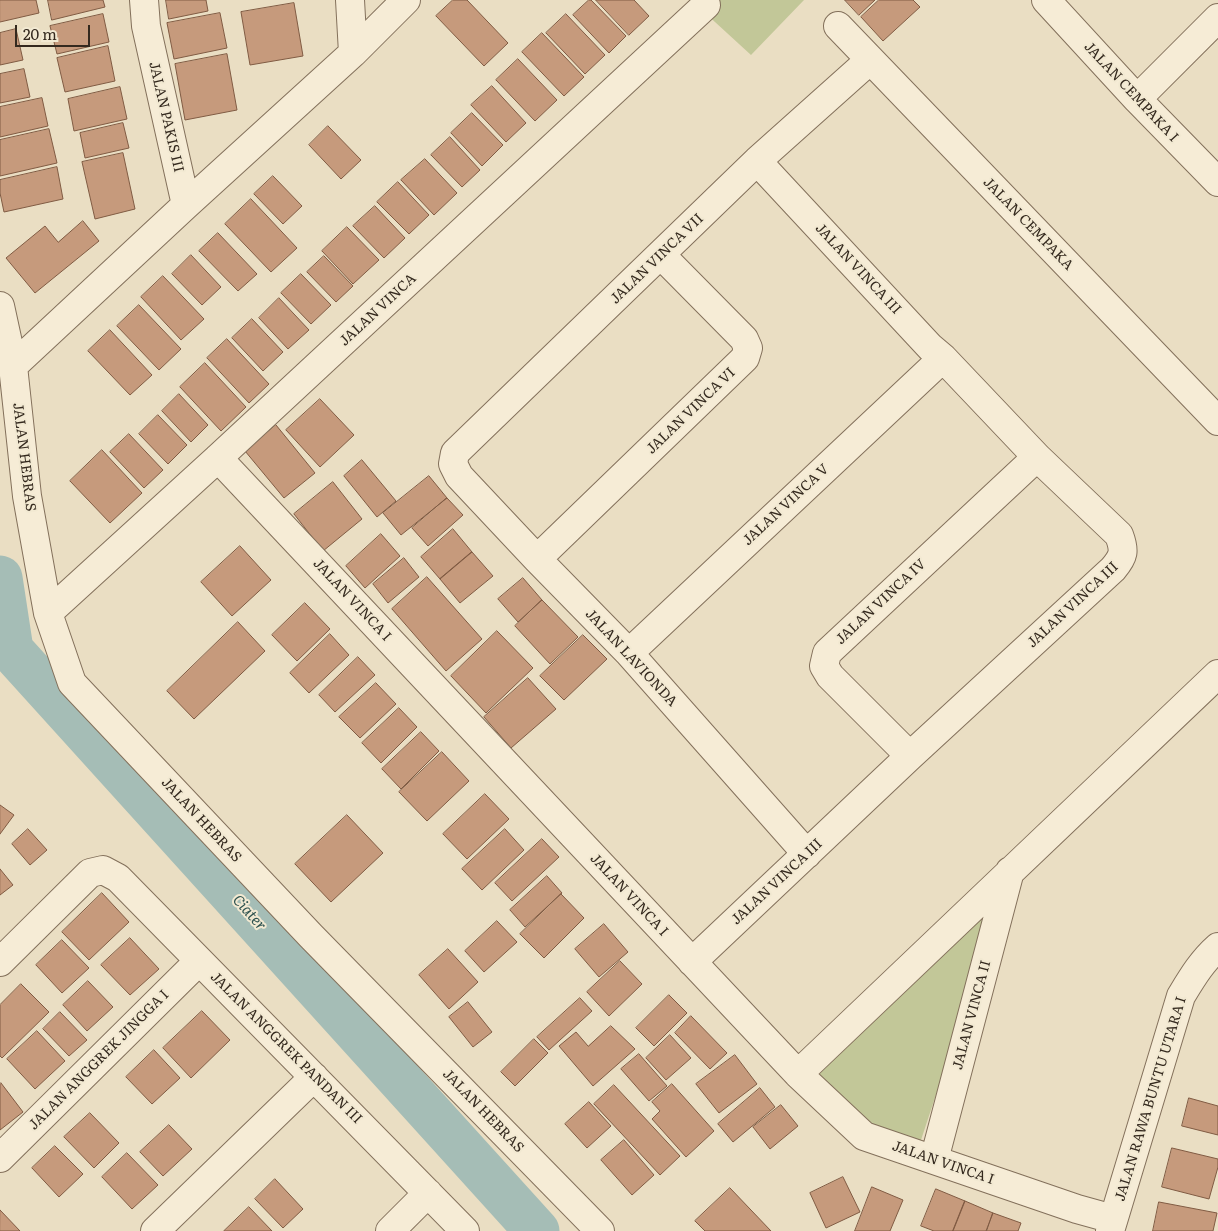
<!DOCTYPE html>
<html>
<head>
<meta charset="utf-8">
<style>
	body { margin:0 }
	#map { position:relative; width:1218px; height:1231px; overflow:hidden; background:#eadec3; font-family:Literata,serif }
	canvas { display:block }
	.scale { position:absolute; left:15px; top:25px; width:75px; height:22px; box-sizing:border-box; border:2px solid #34291e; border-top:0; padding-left:6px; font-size:15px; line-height:18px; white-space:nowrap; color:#34291e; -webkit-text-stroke:4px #f2e9d2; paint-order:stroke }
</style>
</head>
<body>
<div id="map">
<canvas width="1218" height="1231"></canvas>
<div class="scale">20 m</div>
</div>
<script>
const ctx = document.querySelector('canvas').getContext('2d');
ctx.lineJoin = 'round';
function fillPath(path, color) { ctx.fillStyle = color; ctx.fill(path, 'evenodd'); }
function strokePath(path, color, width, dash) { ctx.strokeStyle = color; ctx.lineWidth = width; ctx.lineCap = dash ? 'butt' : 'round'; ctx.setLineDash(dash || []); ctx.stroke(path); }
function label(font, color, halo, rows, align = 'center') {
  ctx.font = font + ' Literata,serif'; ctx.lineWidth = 4; ctx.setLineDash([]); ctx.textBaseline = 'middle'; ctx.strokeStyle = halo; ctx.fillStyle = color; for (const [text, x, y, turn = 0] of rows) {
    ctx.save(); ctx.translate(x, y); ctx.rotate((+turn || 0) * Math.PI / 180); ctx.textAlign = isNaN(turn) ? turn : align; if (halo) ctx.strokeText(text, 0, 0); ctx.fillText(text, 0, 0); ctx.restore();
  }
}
fillPath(new Path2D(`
	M 691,0 L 804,0 L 751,55 Z
	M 982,906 L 992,925 L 920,1143 L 869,1125 L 809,1069 Z`), '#c2c798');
strokePath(new Path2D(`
	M 0,578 L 11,650 L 537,1231`), '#a5bdb6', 45);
const building = new Path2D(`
	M 0,0 L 36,0 L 39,13 L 0,22 Z
	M 48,0 L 103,0 L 105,7 L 52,20 Z
	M 166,0 L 206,0 L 208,11 L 169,19 Z
	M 453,0 L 467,0 L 508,43 L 484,66 L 436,16 Z
	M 589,0 L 591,0 L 626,36 L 609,53 L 573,15 Z
	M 596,0 L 634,0 L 649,16 L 629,35 Z
	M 845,0 L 875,0 L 859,15 Z
	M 879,0 L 913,0 L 920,7 L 883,41 L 861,17 Z
	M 294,3 L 303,56 L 250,65 L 241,12 Z
	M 220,13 L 227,48 L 174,59 L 167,23 Z
	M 103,14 L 109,42 L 57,54 L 50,26 Z
	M 566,14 L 605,55 L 585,74 L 546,33 Z
	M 16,29 L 23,60 L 0,65 L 0,33 Z
	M 542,33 L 584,77 L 564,96 L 522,52 Z
	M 108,46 L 115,81 L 65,92 L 57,58 Z
	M 227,54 L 237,110 L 185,120 L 175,64 Z
	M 518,59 L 557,100 L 535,121 L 496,80 Z
	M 24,69 L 30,97 L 0,103 L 0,74 Z
	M 492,86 L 526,123 L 506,142 L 471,105 Z
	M 120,87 L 127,119 L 74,131 L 68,99 Z
	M 42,98 L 48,126 L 0,137 L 0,107 Z
	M 472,113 L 503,145 L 482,166 L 451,133 Z
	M 123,123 L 129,148 L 85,158 L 80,133 Z
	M 328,126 L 361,160 L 341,179 L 309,145 Z
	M 49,129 L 57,163 L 0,176 L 0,140 Z
	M 450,137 L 480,170 L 462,187 L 431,155 Z
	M 123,153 L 135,209 L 95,219 L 82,162 Z
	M 425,159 L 457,193 L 434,215 L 401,180 Z
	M 57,167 L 63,199 L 4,212 L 0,193 L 0,180 Z
	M 273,176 L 302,206 L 283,224 L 254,194 Z
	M 398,182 L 429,215 L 409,234 L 377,202 Z
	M 251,199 L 297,248 L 271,272 L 225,224 Z
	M 375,206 L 405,238 L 384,258 L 353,226 Z
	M 83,221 L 99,241 L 35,293 L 6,258 L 45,226 L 58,242 Z
	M 347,227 L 379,260 L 353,284 L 322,251 Z
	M 218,233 L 257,274 L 238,291 L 199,251 Z
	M 191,255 L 221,287 L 202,305 L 172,274 Z
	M 324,256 L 353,286 L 336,302 L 307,272 Z
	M 301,274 L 331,305 L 311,324 L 281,293 Z
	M 163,276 L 204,319 L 181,340 L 141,297 Z
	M 279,298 L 309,330 L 288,349 L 259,318 Z
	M 139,305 L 181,349 L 159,370 L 117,326 Z
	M 252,319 L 283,352 L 263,371 L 232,338 Z
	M 110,330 L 152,375 L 130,395 L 88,351 Z
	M 227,339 L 269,384 L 249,403 L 207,358 Z
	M 205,363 L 246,407 L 221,431 L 180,387 Z
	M 179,394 L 208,425 L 191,442 L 162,411 Z
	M 320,399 L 354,435 L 320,467 L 286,430 Z
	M 158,415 L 187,445 L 168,464 L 139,434 Z
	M 276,425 L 315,473 L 284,498 L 245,451 Z
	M 129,434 L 163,470 L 144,488 L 110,452 Z
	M 102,450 L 142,493 L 110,523 L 70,481 Z
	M 362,460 L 396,501 L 377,517 L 344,476 Z
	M 429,476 L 447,498 L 401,535 L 383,513 Z
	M 333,482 L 362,519 L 323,551 L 294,514 Z
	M 447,498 L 463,515 L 428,546 L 412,528 Z
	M 453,529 L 472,552 L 440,579 L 421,557 Z
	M 381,534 L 400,556 L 365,588 L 346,566 Z
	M 240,546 L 271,580 L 232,616 L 201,582 Z
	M 472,552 L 493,576 L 460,603 L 440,579 Z
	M 404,558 L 419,577 L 388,603 L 373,584 Z
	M 427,577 L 482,639 L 446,671 L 392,609 Z
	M 523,578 L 542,600 L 518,622 L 498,599 Z
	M 542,600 L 578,637 L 550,664 L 515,626 Z
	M 305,603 L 330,629 L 297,661 L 272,635 Z
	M 238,622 L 265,651 L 194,719 L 167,691 Z
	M 497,631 L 533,668 L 486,713 L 451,676 Z
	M 330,634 L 349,655 L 309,693 L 290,673 Z
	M 583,635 L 607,659 L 564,700 L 540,676 Z
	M 358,657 L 375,675 L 335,712 L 319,695 Z
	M 528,678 L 556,709 L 511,748 L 484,717 Z
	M 376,683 L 396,704 L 360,738 L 339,717 Z
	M 399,708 L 417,727 L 381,763 L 362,743 Z
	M 421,732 L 439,751 L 401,789 L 382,769 Z
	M 442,752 L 469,781 L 427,821 L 399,792 Z
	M 485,794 L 509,819 L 467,859 L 443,834 Z
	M 0,805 L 14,815 L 0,834 Z
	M 347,815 L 383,853 L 331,902 L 295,864 Z
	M 28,829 L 47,850 L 30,865 L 12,844 Z
	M 505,829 L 524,850 L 482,890 L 462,869 Z
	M 542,839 L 559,857 L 512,901 L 495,883 Z
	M 0,869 L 13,885 L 0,895 Z
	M 547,876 L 562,893 L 525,927 L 510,910 Z
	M 102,893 L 129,922 L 89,960 L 62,932 Z
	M 561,894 L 584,918 L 544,958 L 520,934 Z
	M 497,921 L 517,942 L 484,972 L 465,951 Z
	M 604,924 L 628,952 L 599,977 L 575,949 Z
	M 130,938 L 159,969 L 130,995 L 101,965 Z
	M 62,940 L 89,968 L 62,993 L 36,965 Z
	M 448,949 L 478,982 L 449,1009 L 419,975 Z
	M 620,961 L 642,984 L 609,1016 L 587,992 Z
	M 88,981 L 113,1007 L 87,1031 L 63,1005 Z
	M 21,984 L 49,1012 L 2,1058 L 0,1056 L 0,1005 Z
	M 669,995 L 687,1013 L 654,1046 L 636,1028 Z
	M 580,998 L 592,1011 L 549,1050 L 537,1037 Z
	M 468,1002 L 492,1032 L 473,1047 L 449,1017 Z
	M 202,1011 L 230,1040 L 191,1078 L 163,1048 Z
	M 60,1012 L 87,1040 L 69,1056 L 43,1029 Z
	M 691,1016 L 727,1053 L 710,1069 L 675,1033 Z
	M 611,1026 L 635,1049 L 593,1086 L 559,1046 L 576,1032 L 588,1046 Z
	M 37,1031 L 65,1061 L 35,1089 L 7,1059 Z
	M 670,1035 L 691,1058 L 666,1080 L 646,1058 Z
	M 534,1039 L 548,1053 L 515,1086 L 501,1072 Z
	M 154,1050 L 180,1078 L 152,1104 L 126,1077 Z
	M 639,1054 L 667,1086 L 649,1101 L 621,1069 Z
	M 735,1055 L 757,1084 L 719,1113 L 696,1084 Z
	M 1,1083 L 23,1112 L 0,1130 L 0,1084 Z
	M 672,1084 L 714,1131 L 686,1157 L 652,1119 L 660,1111 L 652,1102 Z
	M 614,1085 L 680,1156 L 660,1175 L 594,1104 Z
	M 760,1088 L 775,1107 L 733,1142 L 718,1124 Z
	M 1189,1098 L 1218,1106 L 1218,1135 L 1182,1126 Z
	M 589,1102 L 611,1126 L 587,1148 L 565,1124 Z
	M 781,1105 L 798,1126 L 770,1149 L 753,1127 Z
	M 90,1113 L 119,1143 L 94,1168 L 64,1137 Z
	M 169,1125 L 192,1149 L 163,1176 L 140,1152 Z
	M 624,1140 L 654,1175 L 632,1195 L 601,1160 Z
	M 55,1146 L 83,1174 L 59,1197 L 32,1168 Z
	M 1172,1148 L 1218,1159 L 1218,1167 L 1209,1199 L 1162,1187 Z
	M 127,1153 L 158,1185 L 132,1209 L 102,1177 Z
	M 843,1177 L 860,1212 L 826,1228 L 810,1193 Z
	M 275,1179 L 303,1209 L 283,1228 L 255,1199 Z
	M 872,1187 L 903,1200 L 890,1231 L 855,1231 Z
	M 730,1188 L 771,1231 L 705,1231 L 695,1221 Z
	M 936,1189 L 965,1201 L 953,1231 L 934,1231 L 921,1226 Z
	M 965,1201 L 993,1213 L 986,1231 L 953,1231 Z
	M 1159,1202 L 1217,1213 L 1213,1231 L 1153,1231 Z
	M 249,1207 L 272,1231 L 224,1231 Z
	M 0,1210 L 20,1231 L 0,1231 Z
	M 993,1213 L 1021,1223 L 1018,1231 L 987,1231 Z`);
fillPath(building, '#c69a7c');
strokePath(building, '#805b43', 1);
const street = new Path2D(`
	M 144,0 L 146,26 L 186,205
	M 1046,0 L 1137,99 L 1218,182
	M 838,26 L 1218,421
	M 353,53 L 406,0
	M 1137,99 L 1218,18
	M 0,306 L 13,366 L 27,496 L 48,613 L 72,683 L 311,936 L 600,1231
	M 13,366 L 186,205 L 353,53 L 350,0
	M 218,458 L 798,1074 L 864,1136 L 1077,1209 L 1113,1219
	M 537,559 L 745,358 L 748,348 L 744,339 L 661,255
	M 48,613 L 218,458 L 706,5
	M 629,653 L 943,358
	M 910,756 L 830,676 L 824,666 L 827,653 L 1037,457
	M 807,854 L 629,653 L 537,559 L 459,476 L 453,464 L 455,453 L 757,161 L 870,60
	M 0,962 L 90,873 L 103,870 L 118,878 L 465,1231
	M 692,962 L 910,756 L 1113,569 C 1124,556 1125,551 1119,535 L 1037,457 L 943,358 L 930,347 L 757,161
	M 798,1074 L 1218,674
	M 0,1158 L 199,961
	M 934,1160 L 1010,871
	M 155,1231 L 314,1077
	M 390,1231 L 428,1193
	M 1110,1231 L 1181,996 C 1192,978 1202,961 1218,947`);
strokePath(street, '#83705b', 30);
strokePath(street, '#f6ecd6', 28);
label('14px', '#34291e', '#f2e9d2', [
	["JALAN CEMPAKA I",1131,92,47],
	["JALAN PAKIS III",166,117,77],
	["JALAN CEMPAKA",1028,224,46],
	["JALAN VINCA VII",657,259,-44],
	["JALAN VINCA III",858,269,47],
	["JALAN VINCA",378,310,-43],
	["JALAN VINCA VI",691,411,-44],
	["JALAN HEBRAS",24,457,83],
	["JALAN VINCA V",786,505,-43],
	["JALAN VINCA I",352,600,47],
	["JALAN VINCA IV",881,602,-43],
	["JALAN VINCA III",1073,605,-43],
	["JALAN LAVIONDA",631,658,47],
	["JALAN HEBRAS",201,820,47],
	["JALAN VINCA III",777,882,-43],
	["JALAN VINCA I",629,895,47],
	["JALAN VINCA II",972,1015,-75],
	["JALAN ANGGREK PANDAN III",286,1048,45],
	["JALAN ANGGREK JINGGA I",99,1060,-45],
	["JALAN RAWA BUNTU UTARA I",1151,1099,-73],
	["JALAN HEBRAS",483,1111,46],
	["JALAN VINCA I",943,1163,19]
]);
label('italic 15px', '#2f5350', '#f2e9d2', [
	["Ciater",249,913,48]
]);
</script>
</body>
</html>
